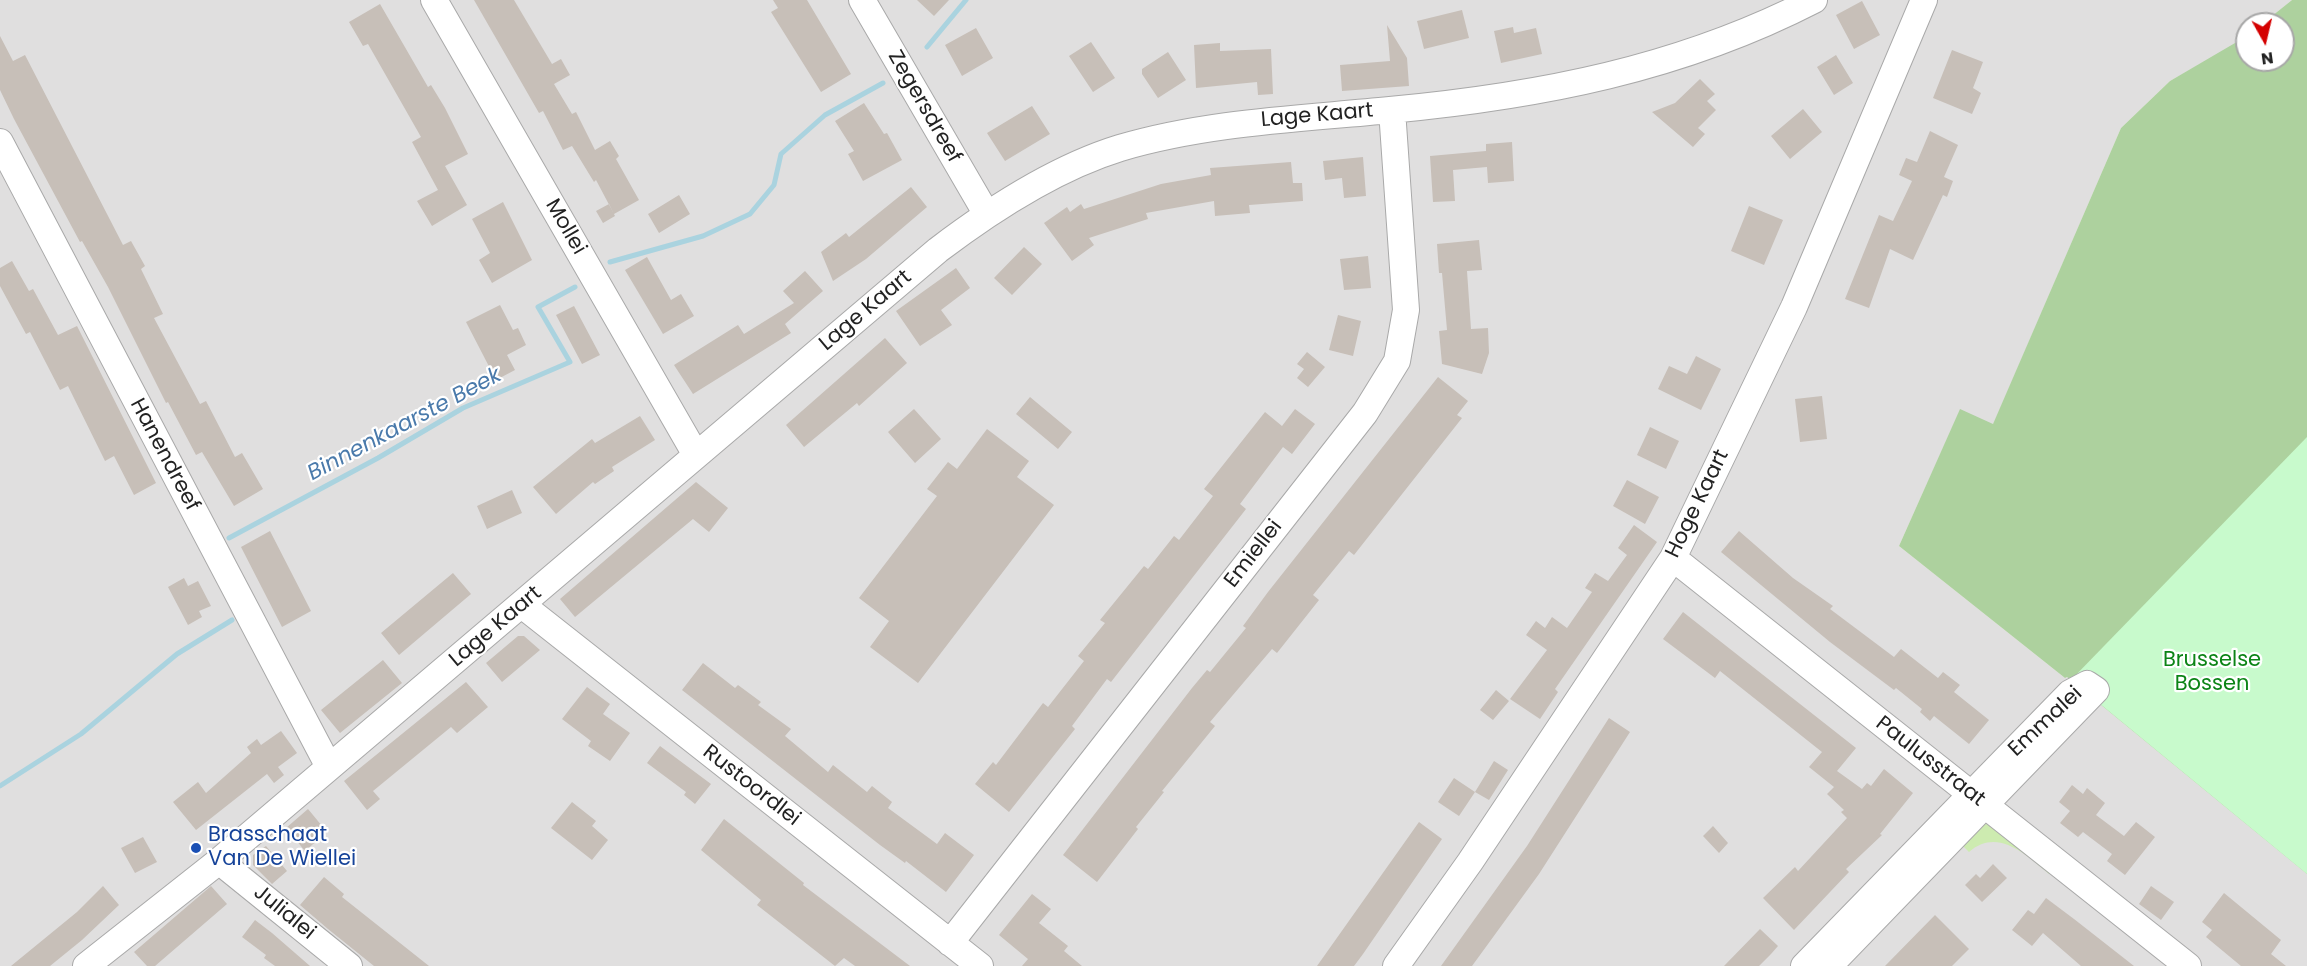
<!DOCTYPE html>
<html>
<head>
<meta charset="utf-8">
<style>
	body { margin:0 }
	#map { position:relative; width:2307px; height:966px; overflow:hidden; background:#f2efe9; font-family:Poppins,sans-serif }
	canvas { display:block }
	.north { position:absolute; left:2235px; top:12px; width:60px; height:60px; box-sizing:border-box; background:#fff; border:2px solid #a7a7a7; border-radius:50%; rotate:172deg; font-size:16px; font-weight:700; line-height:24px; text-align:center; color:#222 }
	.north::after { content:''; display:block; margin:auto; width:21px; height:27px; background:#d40000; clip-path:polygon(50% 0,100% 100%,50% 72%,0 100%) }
</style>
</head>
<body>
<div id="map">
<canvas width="2307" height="966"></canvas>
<div class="north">N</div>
</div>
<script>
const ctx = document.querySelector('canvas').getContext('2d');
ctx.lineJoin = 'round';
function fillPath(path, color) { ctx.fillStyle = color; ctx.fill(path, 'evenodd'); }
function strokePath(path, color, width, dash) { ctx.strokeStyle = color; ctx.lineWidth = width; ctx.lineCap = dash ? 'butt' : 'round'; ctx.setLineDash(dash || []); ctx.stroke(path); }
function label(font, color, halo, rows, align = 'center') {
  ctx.font = font + ' Poppins,sans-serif'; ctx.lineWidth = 4.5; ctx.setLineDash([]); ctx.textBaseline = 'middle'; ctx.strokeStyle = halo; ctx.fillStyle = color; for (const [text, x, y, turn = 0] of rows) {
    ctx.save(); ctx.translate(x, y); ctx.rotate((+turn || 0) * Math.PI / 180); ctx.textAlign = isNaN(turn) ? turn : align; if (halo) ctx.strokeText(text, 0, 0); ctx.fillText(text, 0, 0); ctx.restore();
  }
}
fillPath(new Path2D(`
	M 0,0 L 2292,0 L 2262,24 L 2247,24 L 2247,36 L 2241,41 L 2170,81 L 2121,128 L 1993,425 L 1960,410 L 1899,546 L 2065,678 L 2067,677 L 2307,874 L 2307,966 L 0,966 Z`), '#e0dfdf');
fillPath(new Path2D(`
	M 1989,824 L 2052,870 L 2049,874 C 2026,855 1998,827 1969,852 L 1958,841 L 1979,825 Z`), '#cdebb0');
fillPath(new Path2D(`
	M 2292,0 L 2307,0 L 2307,874 L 2067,677 L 2065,678 L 1899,546 L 1960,409 L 1993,424 L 2121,128 L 2170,81 L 2247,36 L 2247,60 L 2283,60 L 2283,24 L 2262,24 Z`), '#add19e');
fillPath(new Path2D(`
	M 2307,437 L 2307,874 L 2071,680 Z`), '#c8facc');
strokePath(new Path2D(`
	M 927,47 L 966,0
	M 610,262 L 703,236 L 750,214 L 774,185 L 781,154 L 825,115 L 883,83
	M 229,538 L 378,458 L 463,408 L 570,362 L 538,307 L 575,287
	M 0,786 L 81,734 L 177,654 L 232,620`), '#aad3df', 5);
fillPath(new Path2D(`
	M 474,0 L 514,0 L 552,64 L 561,59 L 570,75 L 554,84 L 572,114 L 576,112 L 595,150 L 610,141 L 619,156 L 616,159 L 639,200 L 614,214 L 596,180 L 594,182 L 572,146 L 563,150 L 543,111 L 539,113 Z
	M 773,0 L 807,0 L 851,74 L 821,92 L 771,12 L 778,8 Z
	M 917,0 L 949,0 L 934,16 Z
	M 1862,1 L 1880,35 L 1854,49 L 1836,15 Z
	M 380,4 L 428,87 L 431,85 L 445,108 L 468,154 L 445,166 L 467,205 L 432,226 L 417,201 L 438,190 L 412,142 L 421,137 L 368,44 L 363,46 L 349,22 Z
	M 1462,10 L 1469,38 L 1424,49 L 1417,21 Z
	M 1387,25 L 1407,58 L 1409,86 L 1342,91 L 1340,65 L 1390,61 Z
	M 1513,27 L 1514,33 L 1536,28 L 1542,54 L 1501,63 L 1494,31 Z
	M 976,28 L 993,58 L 962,76 L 945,45 Z
	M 0,36 L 13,61 L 25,55 L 123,245 L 131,241 L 145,266 L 141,269 L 163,314 L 154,318 L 200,404 L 206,401 L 235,457 L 242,453 L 263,489 L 234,506 L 202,452 L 196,455 L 168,402 L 166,403 L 108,287 L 82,241 L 80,242 L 14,119 L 0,90 Z
	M 1091,42 L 1115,78 L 1093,92 L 1069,56 Z
	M 1220,43 L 1220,51 L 1271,49 L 1273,94 L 1258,95 L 1257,82 L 1196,88 L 1194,45 Z
	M 1952,50 L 1983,62 L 1973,88 L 1981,93 L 1972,114 L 1933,98 Z
	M 1168,52 L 1186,80 L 1158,98 L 1142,74 L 1142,69 Z
	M 1836,55 L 1853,83 L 1834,95 L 1817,67 Z
	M 1700,79 L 1715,94 L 1707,101 L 1716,110 L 1698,128 L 1705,134 L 1693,147 L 1652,112 L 1675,103 Z
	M 864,103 L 884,134 L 887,133 L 902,160 L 863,181 L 848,154 L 854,151 L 835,121 Z
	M 1032,106 L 1050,134 L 1005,161 L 987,133 Z
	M 1803,109 L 1822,132 L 1790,159 L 1771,136 Z
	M 1930,131 L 1958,145 L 1944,177 L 1953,181 L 1947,197 L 1943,195 L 1913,260 L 1890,249 L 1869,308 L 1845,299 L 1879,215 L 1893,221 L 1912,181 L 1899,175 L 1906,158 L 1917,162 Z
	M 1512,142 L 1514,181 L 1488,183 L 1487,167 L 1453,170 L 1455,201 L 1433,202 L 1430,156 L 1486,151 L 1486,144 Z
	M 1363,157 L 1366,196 L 1344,198 L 1342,178 L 1325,180 L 1323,161 Z
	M 1291,162 L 1293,183 L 1302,183 L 1303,201 L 1249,205 L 1250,213 L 1215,216 L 1214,201 L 1146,213 L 1148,219 L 1089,238 L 1094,245 L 1072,261 L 1044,223 L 1067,207 L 1070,212 L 1081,204 L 1084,209 L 1161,184 L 1211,175 L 1210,168 Z
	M 911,187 L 927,207 L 866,259 L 833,281 L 821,252 L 846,233 L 849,237 Z
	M 679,195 L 690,214 L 659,233 L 648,214 Z
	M 503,202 L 532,260 L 492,283 L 479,260 L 490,253 L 472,219 Z
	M 609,204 L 615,216 L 603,223 L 596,211 Z
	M 1749,206 L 1783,220 L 1764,265 L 1731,251 Z
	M 1479,240 L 1482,270 L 1467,271 L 1471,329 L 1488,328 L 1489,353 L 1482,374 L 1442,364 L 1439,331 L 1447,330 L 1442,273 L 1439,273 L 1437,244 Z
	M 1024,247 L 1042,264 L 1012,295 L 994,278 Z
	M 1368,256 L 1371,288 L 1344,290 L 1340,259 Z
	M 647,257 L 671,300 L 681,294 L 694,316 L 663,334 L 625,270 Z
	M 12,261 L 29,291 L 33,289 L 58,335 L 77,326 L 156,483 L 134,495 L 114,456 L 105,461 L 68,386 L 60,390 L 30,332 L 26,334 L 0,286 L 0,268 Z
	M 956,268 L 970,288 L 941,310 L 952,325 L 920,346 L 896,311 Z
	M 805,271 L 823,291 L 785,324 L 791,333 L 693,394 L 674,365 L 738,325 L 744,334 L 794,303 L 783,291 Z
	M 500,305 L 513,330 L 518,328 L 526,345 L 507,355 L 515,370 L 496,380 L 466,322 Z
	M 574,306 L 600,355 L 582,364 L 556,315 Z
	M 1338,315 L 1361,321 L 1353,356 L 1329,350 Z
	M 885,338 L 907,363 L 859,406 L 857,403 L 804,447 L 786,425 Z
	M 1307,352 L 1325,367 L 1308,387 L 1297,378 L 1304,369 L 1297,364 Z
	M 1696,356 L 1721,369 L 1701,410 L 1658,389 L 1669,366 L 1687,374 Z
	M 1438,377 L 1468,401 L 1457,415 L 1462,418 L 1354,555 L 1349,551 L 1313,595 L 1319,600 L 1277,653 L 1272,649 L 1210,722 L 1215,726 L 1162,791 L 1164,792 L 1136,827 L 1138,829 L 1097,882 L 1063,855 L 1192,688 L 1207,670 L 1210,672 L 1246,628 L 1243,626 L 1268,592 Z
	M 1822,396 L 1827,439 L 1800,442 L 1795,399 Z
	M 1030,397 L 1072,432 L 1058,449 L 1016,414 Z
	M 914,409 L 941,439 L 915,463 L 888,432 Z
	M 1295,409 L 1315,424 L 1292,454 L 1283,447 L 1240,504 L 1246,509 L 1111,682 L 1107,679 L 1072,726 L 1075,729 L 1009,812 L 975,784 L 993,762 L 996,765 L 1043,703 L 1048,707 L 1084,661 L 1078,656 L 1105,623 L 1100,620 L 1144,566 L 1148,569 L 1174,536 L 1179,540 L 1213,496 L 1204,489 L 1265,412 L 1282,426 Z
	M 640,416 L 655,440 L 612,467 L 614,471 L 595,484 L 593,482 L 556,514 L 533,487 L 592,439 L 595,443 Z
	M 1650,427 L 1679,441 L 1666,469 L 1637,455 Z
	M 987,429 L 1029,461 L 1017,477 L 1054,505 L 918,683 L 870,647 L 889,621 L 859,598 L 937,496 L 927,489 L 948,462 L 957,469 Z
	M 1627,480 L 1659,497 L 1645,524 L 1613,506 Z
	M 696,482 L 728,508 L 709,532 L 693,519 L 575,617 L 560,599 Z
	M 512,490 L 522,513 L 487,529 L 477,506 Z
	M 1634,525 L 1657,542 L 1555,689 L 1558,692 L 1540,719 L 1510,699 L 1547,650 L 1526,635 L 1536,621 L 1545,628 L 1552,617 L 1567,628 L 1592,592 L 1585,588 L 1595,573 L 1608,581 L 1627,555 L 1618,548 Z
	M 270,531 L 311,611 L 282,627 L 241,547 Z
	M 1739,531 L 1793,578 L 1833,606 L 1830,609 L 1894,657 L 1901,649 L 1938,678 L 1943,672 L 1960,685 L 1954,692 L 1989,720 L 1969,744 L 1934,716 L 1930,721 L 1920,712 L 1922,709 L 1896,688 L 1894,690 L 1830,642 L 1721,552 Z
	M 453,573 L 471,594 L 399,655 L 381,633 Z
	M 184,578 L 188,586 L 198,581 L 211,606 L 199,611 L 202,617 L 188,625 L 168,587 Z
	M 1683,612 L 1856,748 L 1837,771 L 1862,789 L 1867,783 L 1871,786 L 1884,769 L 1913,793 L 1880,834 L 1882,835 L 1846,869 L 1849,872 L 1794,930 L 1763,898 L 1795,867 L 1798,871 L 1847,818 L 1841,812 L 1844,810 L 1827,794 L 1834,787 L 1809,767 L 1822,752 L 1720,671 L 1715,678 L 1663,639 Z
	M 518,636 L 524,636 L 540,650 L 502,682 L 486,663 Z
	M 383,660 L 402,683 L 340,733 L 321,710 Z
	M 703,663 L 735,688 L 738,685 L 761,702 L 758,705 L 791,729 L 785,736 L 828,772 L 833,765 L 867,792 L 872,786 L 892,802 L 888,808 L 937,844 L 945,833 L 974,855 L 946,892 L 906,861 L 905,863 L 880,845 L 682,690 Z
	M 466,682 L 488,707 L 457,733 L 451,727 L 373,791 L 380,799 L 367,810 L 344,781 Z
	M 587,687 L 610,704 L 603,714 L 630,733 L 610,761 L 588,746 L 591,741 L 562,719 Z
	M 1496,690 L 1509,701 L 1493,720 L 1480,710 Z
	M 1609,718 L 1630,732 L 1539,874 L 1472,966 L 1441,966 L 1527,846 Z
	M 281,731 L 297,753 L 278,767 L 284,775 L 274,783 L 267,774 L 196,830 L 173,802 L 198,782 L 206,793 L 251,753 L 247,747 L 257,739 L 261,745 Z
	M 660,746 L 711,784 L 695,804 L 684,795 L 686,792 L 647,763 Z
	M 1494,761 L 1508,770 L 1489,800 L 1475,792 Z
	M 1454,778 L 1475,792 L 1459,816 L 1438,802 Z
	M 2072,785 L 2083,794 L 2087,788 L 2105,803 L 2096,815 L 2124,836 L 2136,822 L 2155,837 L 2125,875 L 2107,861 L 2112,854 L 2083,832 L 2078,837 L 2060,823 L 2070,811 L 2059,802 Z
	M 572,802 L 596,821 L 592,826 L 608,840 L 592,860 L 551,828 Z
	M 308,809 L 327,832 L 305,851 L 286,828 Z
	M 724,819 L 804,883 L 803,885 L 910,966 L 855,966 L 844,958 L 835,966 L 757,905 L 761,900 L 701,850 Z
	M 1419,822 L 1442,839 L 1363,954 L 1354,966 L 1317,966 Z
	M 1713,826 L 1728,843 L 1719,853 L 1703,836 Z
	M 143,837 L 157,862 L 135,873 L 121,848 Z
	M 266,846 L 287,871 L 272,884 L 253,865 L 253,855 Z
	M 1993,864 L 2007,878 L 1982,902 L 1965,885 L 1976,874 L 1980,878 Z
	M 324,877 L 344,894 L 342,897 L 429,966 L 374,966 L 328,929 L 300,905 Z
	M 103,886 L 119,905 L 82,940 L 50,966 L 11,966 L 77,912 Z
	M 211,886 L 227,904 L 155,966 L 147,966 L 134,952 Z
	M 2151,886 L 2174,902 L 2161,920 L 2139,904 Z
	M 2224,893 L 2281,940 L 2271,954 L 2286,966 L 2241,966 L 2206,937 L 2212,930 L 2202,922 Z
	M 1032,894 L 1051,909 L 1039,923 L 1068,946 L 1064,951 L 1082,966 L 1022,966 L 1028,959 L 999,935 Z
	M 2046,898 L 2074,919 L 2134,966 L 2081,966 L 2043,933 L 2032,946 L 2012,930 L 2028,910 L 2034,914 Z
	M 1935,915 L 1969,949 L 1952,966 L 1885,966 Z
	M 255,920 L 272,933 L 310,966 L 275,966 L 264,958 L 266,955 L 242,937 Z
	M 1760,929 L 1778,946 L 1771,954 L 1759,966 L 1724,966 Z`), '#c7bfb8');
const minor = new Path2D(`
	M 434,0 L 696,455
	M 862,0 L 986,213
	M 0,142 L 329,767
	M 1673,558 L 2188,966
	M 522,605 L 980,966
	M 219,861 L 349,966
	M 950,943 L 1365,413 L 1397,361 L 1406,310 L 1392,110
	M 86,966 L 219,861 L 938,250 C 992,209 1055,168 1120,148 C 1208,122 1300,119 1390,110 C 1539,96 1680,69 1814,0
	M 1396,966 L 1470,862 L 1673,558 L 1794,307 L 1924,0
	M 1804,966 L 2070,693 L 2087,684 L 2096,690 L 1829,966`);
strokePath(minor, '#a9a9a9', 28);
strokePath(minor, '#fff', 26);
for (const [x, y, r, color] of [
	[196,848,6,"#1a4fb4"]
]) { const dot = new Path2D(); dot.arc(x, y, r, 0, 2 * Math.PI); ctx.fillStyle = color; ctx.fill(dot); strokePath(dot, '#fff', 2); }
label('21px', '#222', '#fff', [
	["Zegersdreef",924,107,60],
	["Lage Kaart",1317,116,-5],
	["Mollei",565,227,60],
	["Lage Kaart",866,311,-40],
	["Hanendreef",164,455,62],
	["Hoge Kaart",1698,504,-64],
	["Emiellei",1254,554,-52],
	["Lage Kaart",496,627,-40],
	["Emmalei",2046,722,-43],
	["Paulusstraat",1930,762,38],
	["Rustoordlei",751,786,38],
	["Julialei",284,913,39]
]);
label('21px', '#0c8416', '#fff', [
	["Brusselse",2212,661],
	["Bossen",2212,685]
]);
label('21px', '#164399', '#fff', [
	["Brasschaat",208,836],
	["Van De Wiellei",208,860]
], 'left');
label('italic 22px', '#4a7aab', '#fff', [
	["Binnenkaarste Beek",405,425,-28]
]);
</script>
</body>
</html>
